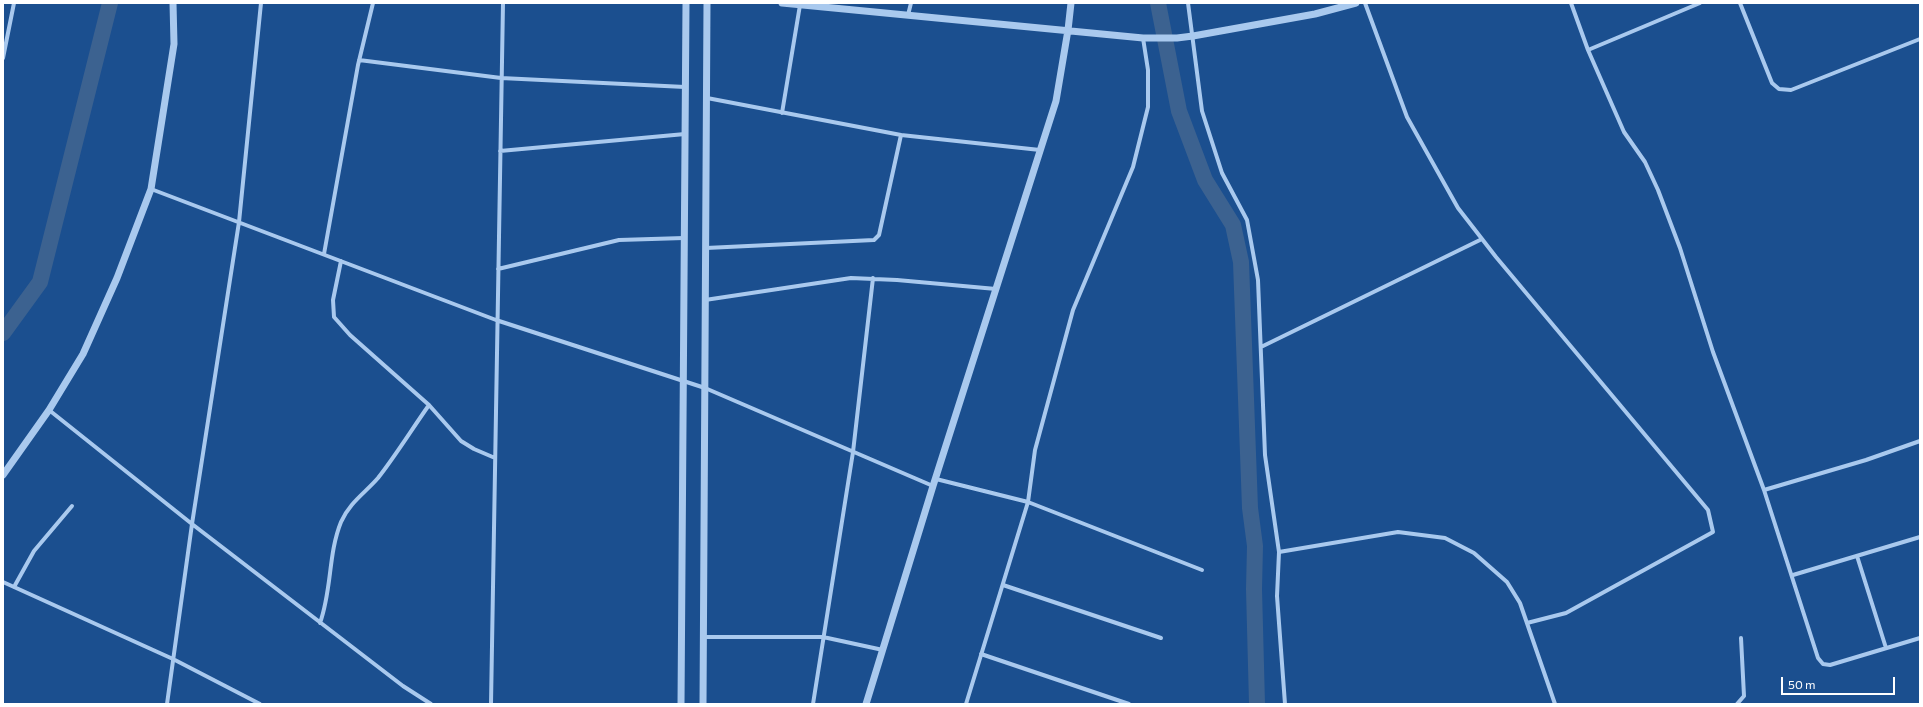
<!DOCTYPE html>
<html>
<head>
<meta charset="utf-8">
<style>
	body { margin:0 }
	#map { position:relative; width:1923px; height:707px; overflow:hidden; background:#1b4f8f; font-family:Commissioner,sans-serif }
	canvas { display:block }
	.frame { position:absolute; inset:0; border:4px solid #fff; pointer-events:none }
	.scale { position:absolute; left:1781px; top:677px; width:114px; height:18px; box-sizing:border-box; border:2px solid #fff; border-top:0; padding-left:5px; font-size:12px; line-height:14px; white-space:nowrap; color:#fff; -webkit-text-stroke:3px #1b4f8f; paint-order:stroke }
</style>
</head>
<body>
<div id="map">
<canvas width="1923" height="707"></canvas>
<div class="frame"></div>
<div class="scale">50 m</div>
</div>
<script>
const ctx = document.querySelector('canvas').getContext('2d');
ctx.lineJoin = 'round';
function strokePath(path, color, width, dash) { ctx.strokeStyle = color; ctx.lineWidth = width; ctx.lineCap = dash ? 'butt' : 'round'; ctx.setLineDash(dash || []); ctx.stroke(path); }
strokePath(new Path2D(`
	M 1158,3 L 1179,111 L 1205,180 L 1233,225 L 1241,262 L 1250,508 L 1255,546 L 1254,589 L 1257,704
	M 3,333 L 40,282 L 110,3`), '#3c6290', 16);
strokePath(new Path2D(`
	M 1188,3 L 1202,111 L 1222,173 L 1247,220 L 1258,280 L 1265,455 L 1279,552 L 1277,596 L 1285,704
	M 1365,3 L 1407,117 L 1458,208 L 1496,257 L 1708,510 L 1713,532 L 1566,613 L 1527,623
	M 1571,3 L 1588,50 L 1624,132 L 1645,162 L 1658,190 L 1680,248 L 1713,352 L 1764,490 L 1818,658 L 1823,664 L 1830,665 L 1920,638
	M 1740,3 L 1772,83 L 1779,89 L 1791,90 L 1920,39
	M 908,15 L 911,3
	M 1588,50 L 1700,3
	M 3,58 L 14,3
	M 359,60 L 501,78 L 685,87
	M 707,98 L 901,135 L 1040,150
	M 782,113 L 800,5
	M 500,151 L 685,134
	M 151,189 L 496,320 L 705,388 L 933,486
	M 706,248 L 874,240 L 879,235 L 901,135
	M 324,254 L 358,65 L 373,3
	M 341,261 L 333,300 L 334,317 L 350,335 L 429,405 L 461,441 L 474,449 L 495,458
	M 498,269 L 619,240 L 684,238
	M 705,300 L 851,278 L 897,280 L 996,289
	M 1261,347 L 1482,239
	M 49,410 L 192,524 L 403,686 L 431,704
	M 936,479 L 1028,502 L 1202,570
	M 1764,490 L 1866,460 L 1920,441
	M 1279,552 L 1398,532 L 1445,538 L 1474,553 L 1507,582 L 1520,603 L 1555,704
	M 1857,556 L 1886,648
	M 1793,575 L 1920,537
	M 3,582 L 173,659 L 260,704
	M 1003,585 L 1161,638
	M 14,587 L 34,551 L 72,506
	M 320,623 C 332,590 328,554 341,522 C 349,503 366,492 378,478 C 396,455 412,429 429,405
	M 703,637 L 823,637 L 883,650
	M 981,654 L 1129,704
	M 167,704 L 192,524 L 239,222 L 261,3
	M 491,704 L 503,3
	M 813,704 L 853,452 L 873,278
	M 966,704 L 1028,502 L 1035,450 L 1073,310 L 1133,167 L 1148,107 L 1148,70 L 1143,38
	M 1737,704 L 1744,696 L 1741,638`), '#a9c9ee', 4);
strokePath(new Path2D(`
	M 782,3 L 1143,38 L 1177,38 L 1193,36 L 1315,14 L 1356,3
	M 3,475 L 49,410 L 83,354 L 117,278 L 151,189 L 174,44 L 173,3
	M 681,704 L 686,3
	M 703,704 L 707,3
	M 866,704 L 933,486 L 1056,101 L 1068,30 L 1071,3`), '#a9c9ee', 7);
</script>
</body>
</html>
